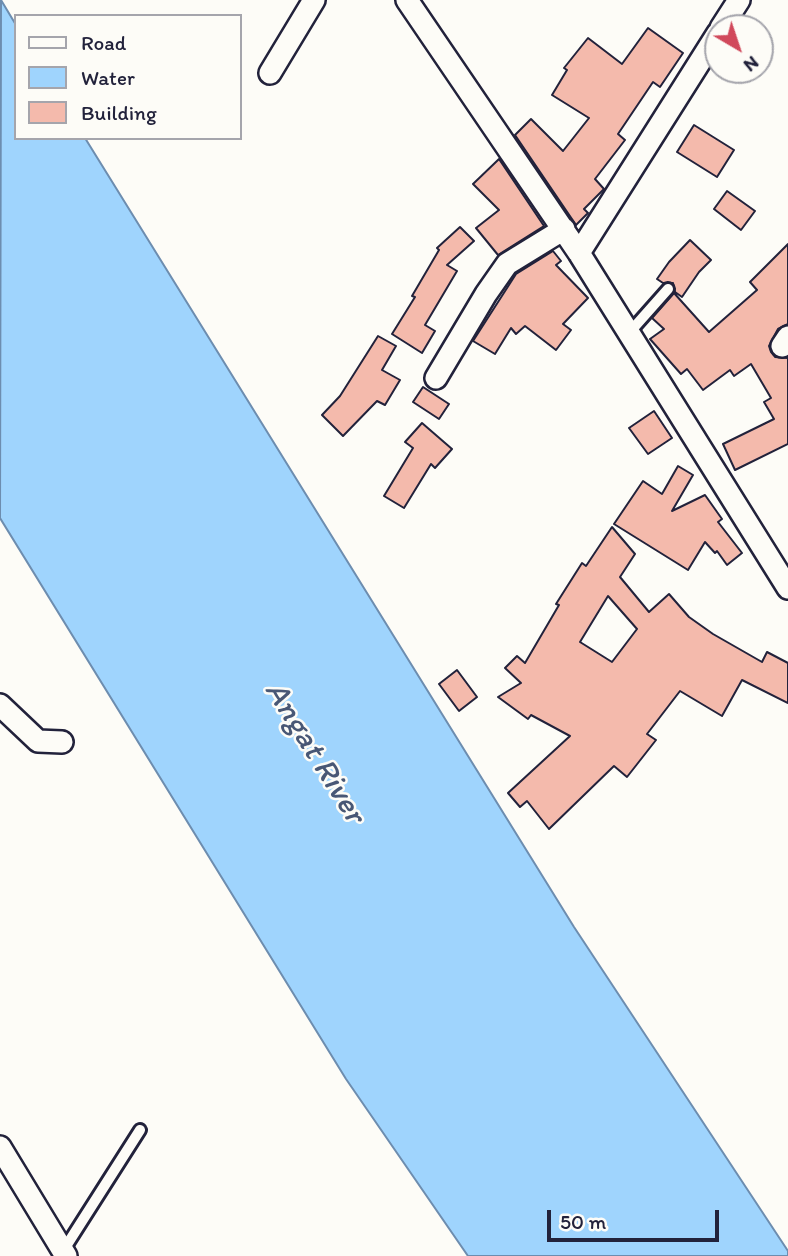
<!DOCTYPE html>
<html>
<head>
<meta charset="utf-8">
<style>
	body { margin:0 }
	#map { position:relative; width:788px; height:1256px; overflow:hidden; background:#fdfcf7; font-family:Itim,sans-serif }
	canvas { display:block }
	.legend { position:absolute; left:14px; top:14px; width:228px; height:126px; box-sizing:border-box; background:#fdfcf7; border:2px solid #a5a5ac; margin:0; padding:9px 12px; list-style:none; font-size:21px; color:#22223b }
	.legend li { display:flex; align-items:center; gap:14px; height:35px }
	.legend b { width:35px; border:2px solid #a5a5ac }
	.north { position:absolute; left:704px; top:14px; width:70px; height:70px; box-sizing:border-box; background:#fdfcf7; border:2px solid #a5a5ac; border-radius:50%; rotate:141deg; font-size:19px; font-weight:700; line-height:28px; text-align:center; color:#22223b }
	.north::after { content:''; display:block; margin:auto; width:24px; height:32px; background:#d1495b; clip-path:polygon(50% 0,100% 100%,50% 72%,0 100%) }
	.scale { position:absolute; left:547px; top:1210px; width:172px; height:32px; box-sizing:border-box; border:4px solid #22223b; border-top:0; padding-left:9px; font-size:21px; line-height:24px; white-space:nowrap; color:#22223b; -webkit-text-stroke:5px #fdfcf7; paint-order:stroke }
</style>
</head>
<body>
<div id="map">
<canvas width="788" height="1256"></canvas>
<ul class="legend">
<li><b style="height:9px;background:#fdfcf7"></b>Road</li>
<li><b style="height:19px;background:#9fd4fd"></b>Water</li>
<li><b style="height:19px;background:#f4baac"></b>Building</li>
</ul>
<div class="north">N</div>
<div class="scale">50 m</div>
</div>
<script>
const ctx = document.querySelector('canvas').getContext('2d');
ctx.lineJoin = 'round';
function fillPath(path, color) { ctx.fillStyle = color; ctx.fill(path, 'evenodd'); }
function strokePath(path, color, width, dash) { ctx.strokeStyle = color; ctx.lineWidth = width; ctx.lineCap = dash ? 'butt' : 'round'; ctx.setLineDash(dash || []); ctx.stroke(path); }
function label(font, color, halo, rows, align = 'center') {
  ctx.font = font + ' Itim,sans-serif'; ctx.lineWidth = 5; ctx.setLineDash([]); ctx.textBaseline = 'middle'; ctx.strokeStyle = halo; ctx.fillStyle = color; for (const [text, x, y, turn = 0] of rows) {
    ctx.save(); ctx.translate(x, y); ctx.rotate((+turn || 0) * Math.PI / 180); ctx.textAlign = isNaN(turn) ? turn : align; if (halo) ctx.strokeText(text, 0, 0); ctx.fillText(text, 0, 0); ctx.restore();
  }
}
const water = new Path2D(`
	M 1,0 L 16,25 L 16,138 L 85,138 L 574,927 L 788,1251 L 788,1256 L 468,1256 L 346,1079 L 0,518 Z`);
fillPath(water, '#9fd4fd');
strokePath(water, '#6d8daf', 2);
const building = new Path2D(`
	M 648,28 L 683,53 L 660,87 L 653,82 L 618,134 L 625,140 L 595,179 L 604,189 L 584,209 L 588,213 L 576,225 L 515,135 L 531,119 L 563,151 L 589,118 L 552,95 L 567,70 L 564,68 L 588,38 L 622,64 Z
	M 694,125 L 734,150 L 717,177 L 677,152 Z
	M 499,159 L 544,226 L 498,255 L 476,228 L 499,210 L 473,184 Z
	M 727,191 L 755,211 L 741,230 L 714,209 Z
	M 460,227 L 474,241 L 447,265 L 457,271 L 425,325 L 435,331 L 422,353 L 392,334 L 415,297 L 412,296 L 439,250 L 437,248 Z
	M 690,240 L 711,260 L 699,272 L 682,297 L 675,292 L 673,283 L 663,283 L 657,279 L 669,262 Z
	M 788,244 L 788,324 L 778,329 L 769,346 L 771,352 L 775,357 L 788,358 L 788,444 L 735,470 L 723,444 L 774,419 L 764,402 L 771,398 L 751,364 L 734,376 L 730,370 L 703,390 L 687,369 L 681,374 L 650,339 L 664,329 L 652,318 L 674,293 L 709,332 L 757,290 L 750,282 Z
	M 553,251 L 561,261 L 556,265 L 588,298 L 563,324 L 571,330 L 556,350 L 525,326 L 516,334 L 511,328 L 495,354 L 473,341 L 516,274 Z
	M 378,336 L 396,346 L 382,370 L 400,380 L 385,405 L 377,401 L 343,436 L 322,415 L 340,396 Z
	M 423,387 L 449,404 L 439,419 L 413,402 Z
	M 654,411 L 672,438 L 648,454 L 629,428 Z
	M 422,423 L 452,449 L 435,468 L 431,464 L 404,508 L 384,496 L 413,448 L 405,442 Z
	M 678,466 L 693,475 L 672,511 L 705,495 L 722,519 L 718,522 L 742,553 L 727,565 L 717,551 L 715,553 L 705,542 L 688,570 L 614,524 L 643,481 L 662,494 Z
	M 612,527 L 635,554 L 620,577 L 649,612 L 669,594 L 689,617 L 713,634 L 762,662 L 767,652 L 788,663 L 788,703 L 742,680 L 722,716 L 680,691 L 647,734 L 656,740 L 627,777 L 614,766 L 549,829 L 527,801 L 520,807 L 508,793 L 570,736 L 531,715 L 528,719 L 498,697 L 521,683 L 505,668 L 517,656 L 525,663 L 559,605 L 556,604 L 582,563 L 586,566 ZM 608,596 L 637,629 L 612,662 L 580,642 Z
	M 457,670 L 477,697 L 459,711 L 439,684 Z`);
fillPath(building, '#f4baac');
strokePath(building, '#22223b', 2);
const service = new Path2D(`
	M 629,333 L 668,289
	M 63,1251 L 140,1130`);
const minor = new Path2D(`
	M 407,0 L 579,253 L 788,588
	M 721,28 L 739,0
	M 270,73 L 314,0
	M 579,253 L 718,33
	M 782,346 L 788,337
	M 436,378 L 486,294 L 507,264 L 564,229
	M 0,705 L 38,741 L 62,742
	M 0,1147 L 66,1256`);
strokePath(service, '#22223b', 16);
strokePath(minor, '#22223b', 26);
strokePath(service, '#fdfcf7', 10);
strokePath(minor, '#fdfcf7', 21);
label('italic 32px', '#485775', '#fdfcf7', [
	["Angat River",314,753,58]
]);
</script>
</body>
</html>
